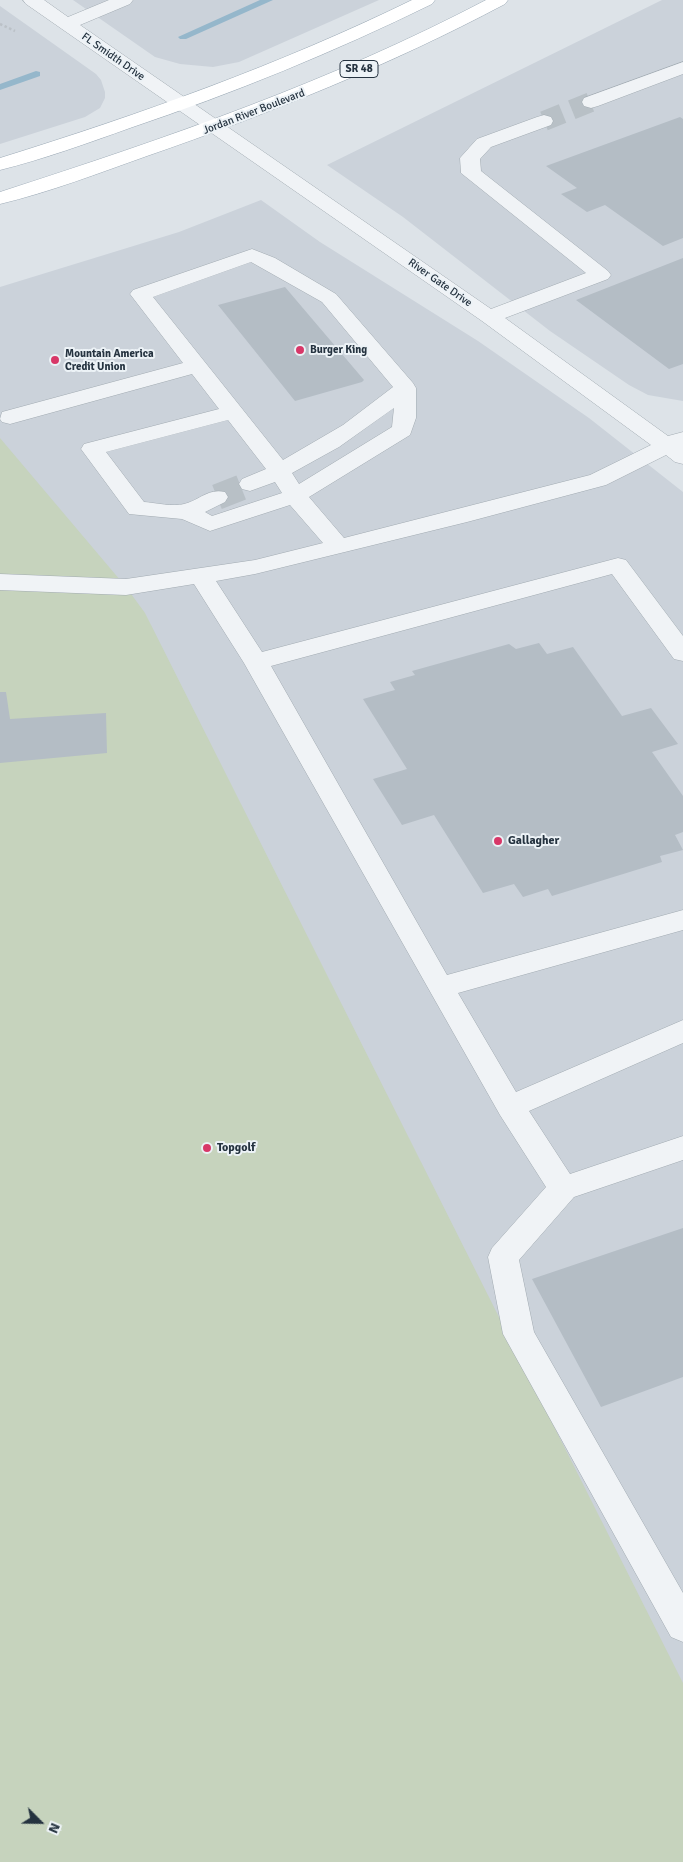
<!DOCTYPE html>
<html>
<head>
<meta charset="utf-8">
<style>
	body { margin:0 }
	#map { position:relative; width:683px; height:1862px; overflow:hidden; background:#dde3e8; font-family:Signika,sans-serif }
	canvas { display:block }
	.north { position:absolute; left:15px; top:1797px; width:50px; height:50px; -webkit-text-stroke:4px #ecf2f6; paint-order:stroke; rotate:113deg; font-size:14px; font-weight:700; line-height:20px; text-align:center; color:#253340 }
	.north::after { content:''; display:block; margin:auto; width:18px; height:22px; background:#253340; clip-path:polygon(50% 0,100% 100%,50% 72%,0 100%) }
</style>
</head>
<body>
<div id="map">
<canvas width="683" height="1862"></canvas>
<div class="north">N</div>
</div>
<script>
const ctx = document.querySelector('canvas').getContext('2d');
ctx.lineJoin = 'round';
function fillPath(path, color) { ctx.fillStyle = color; ctx.fill(path, 'evenodd'); }
function strokePath(path, color, width, dash) { ctx.strokeStyle = color; ctx.lineWidth = width; ctx.lineCap = dash ? 'butt' : 'round'; ctx.setLineDash(dash || []); ctx.stroke(path); }
function label(font, color, halo, rows, align = 'center') {
  ctx.font = font + ' Signika,sans-serif'; ctx.lineWidth = 4; ctx.setLineDash([]); ctx.textBaseline = 'middle'; ctx.strokeStyle = halo; ctx.fillStyle = color; for (const [text, x, y, turn = 0] of rows) {
    ctx.save(); ctx.translate(x, y); ctx.rotate((+turn || 0) * Math.PI / 180); ctx.textAlign = isNaN(turn) ? turn : align; if (halo) ctx.strokeText(text, 0, 0); ctx.fillText(text, 0, 0); ctx.restore();
  }
}
fillPath(new Path2D(`
	M 73,0 L 379,0 L 239,62 L 213,67 L 180,64 L 155,57 Z
	M 662,0 L 683,0 L 683,401 L 648,395 L 629,385 L 550,331 L 403,217 L 327,165 Z
	M 0,6 L 96,74 L 101,80 L 105,92 L 105,98 L 100,108 L 85,117 L 0,144 Z
	M 261,200 L 320,242 L 478,341 L 589,418 L 683,492 L 683,1862 L 0,1862 L 0,287 L 179,232 Z`), '#cbd2da');
fillPath(new Path2D(`
	M 0,438 L 126,587 L 145,613 L 683,1683 L 683,1862 L 0,1862 Z`), '#c6d3bd');
fillPath(new Path2D(`
	M 260,0 L 273,0 L 186,39 L 180,39 L 178,37 Z
	M 36,71 L 40,72 L 40,76 L 0,90 L 0,84 Z`), '#95b7cb');
fillPath(new Path2D(`
	M 680,117 L 683,119 L 683,238 L 663,246 L 605,205 L 587,212 L 561,194 L 577,188 L 546,166 Z
	M 683,258 L 683,364 L 669,369 L 576,300 Z
	M 285,287 L 364,380 L 362,382 L 295,401 L 218,305 Z
	M 539,643 L 547,654 L 573,647 L 622,716 L 651,708 L 678,744 L 652,752 L 683,796 L 683,832 L 675,835 L 683,850 L 660,856 L 662,862 L 552,896 L 548,889 L 523,897 L 514,884 L 483,893 L 434,815 L 402,825 L 373,779 L 407,769 L 363,699 L 395,690 L 390,682 L 415,675 L 412,671 L 509,644 L 516,649 Z
	M 0,692 L 6,692 L 10,719 L 106,713 L 107,753 L 0,763 Z
	M 683,1228 L 683,1377 L 601,1407 L 532,1279 Z`), '#b4bdc5');
strokePath(new Path2D(`
	M 544,121 L 591,102`), '#b8c0c6', 20, [20, 10]);
strokePath(new Path2D(`
	M 217,497 L 250,484`), '#b8c0c6', 26, [26, 13]);
const minor = new Path2D(`
	M 23,0 L 44,0 L 68,17 L 109,0 L 133,0 L 130,4 L 80,25 L 491,309 L 586,273 L 461,173 L 460,158 L 477,139 L 537,117 L 544,115 L 551,117 L 553,121 L 551,125 L 491,147 L 480,159 L 481,171 L 608,271 L 611,275 L 608,279 L 505,318 L 668,436 L 683,432 L 683,464 L 675,462 L 666,455 L 606,485 L 467,522 L 255,574 L 216,581 L 262,652 L 618,558 L 626,560 L 683,636 L 683,661 L 674,659 L 612,574 L 271,666 L 447,975 L 683,910 L 683,930 L 458,993 L 516,1092 L 683,1020 L 683,1043 L 529,1111 L 570,1174 L 683,1136 L 683,1160 L 574,1197 L 519,1260 L 534,1332 L 683,1593 L 683,1642 L 671,1637 L 503,1334 L 488,1257 L 492,1248 L 546,1187 L 500,1115 L 244,663 L 194,584 L 126,595 L 0,590 L 0,574 L 126,579 L 255,560 L 323,543 L 290,505 L 210,531 L 182,519 L 129,514 L 81,449 L 84,444 L 219,409 L 192,374 L 10,424 L 2,422 L 0,419 L 2,412 L 183,363 L 130,294 L 133,290 L 252,249 L 275,258 L 336,294 L 413,383 L 416,388 L 416,418 L 410,435 L 309,497 L 344,538 L 590,475 L 651,445 L 482,321 L 26,4 ZM 251,262 L 322,302 L 393,387 L 343,425 L 283,460 L 153,297 ZM 394,408 L 392,427 L 299,484 L 292,473 L 339,447 ZM 228,420 L 266,469 L 242,479 L 239,484 L 242,489 L 250,491 L 275,482 L 282,493 L 212,516 L 205,512 L 225,502 L 228,497 L 225,492 C 208,488 200,500 184,504 C 173,507 156,503 144,502 L 106,452 Z
	M 683,62 L 683,74 L 598,106 L 591,108 L 584,106 L 582,102 L 584,98 Z`);
const major = new Path2D(`
	M 412,0 L 435,0 L 432,4 C 334,52 234,93 130,128 C 88,143 44,159 0,170 L 0,158 C 141,114 279,65 412,0 Z
	M 486,0 L 508,0 L 505,4 C 390,65 271,113 147,156 C 99,173 50,192 0,204 L 0,192 C 167,138 330,82 486,0 Z`);
strokePath(minor, '#a2abb2', 1);
strokePath(major, '#9ba9b5', 1);
strokePath(new Path2D(`
	M 0,24 L 15,31`), '#bbc1c7', 2.5, [2.5, 2.5]);
fillPath(minor, '#f0f3f6');
fillPath(major, '#fff');
for (const [x, y, r, color] of [
	[300,350,5,"#d83768"],
	[55,360,5,"#d83768"],
	[498,841,5,"#d83768"],
	[207,1148,5,"#d83768"]
]) { const dot = new Path2D(); dot.arc(x, y, r, 0, 2 * Math.PI); ctx.fillStyle = color; ctx.fill(dot); strokePath(dot, '#ecf2f6', 2); }
label('11px', '#253340', '#ecf2f6', [
	["FL Smidth Drive",113,57,35],
	["Jordan River Boulevard",254,112,-21],
	["River Gate Drive",440,283,35]
]);
for (const [x, y, w] of [
	[359,69,38]
]) { const box = new Path2D(); box.roundRect(x - w / 2, y - 8.5, w, 17, 4); ctx.fillStyle = '#ecf2f6'; ctx.fill(box); strokePath(box, '#253340', 1); }
label('bold 11px', '#253340', null, [
	["SR 48",359,69]
]);
label('bold 11px', '#253340', '#ecf2f6', [
	["Burger King",310,350],
	["Mountain America",65,354],
	["Credit Union",65,367]
], 'left');
label('bold 12px', '#253340', '#ecf2f6', [
	["Gallagher",508,841],
	["Topgolf",217,1148]
], 'left');
</script>
</body>
</html>
